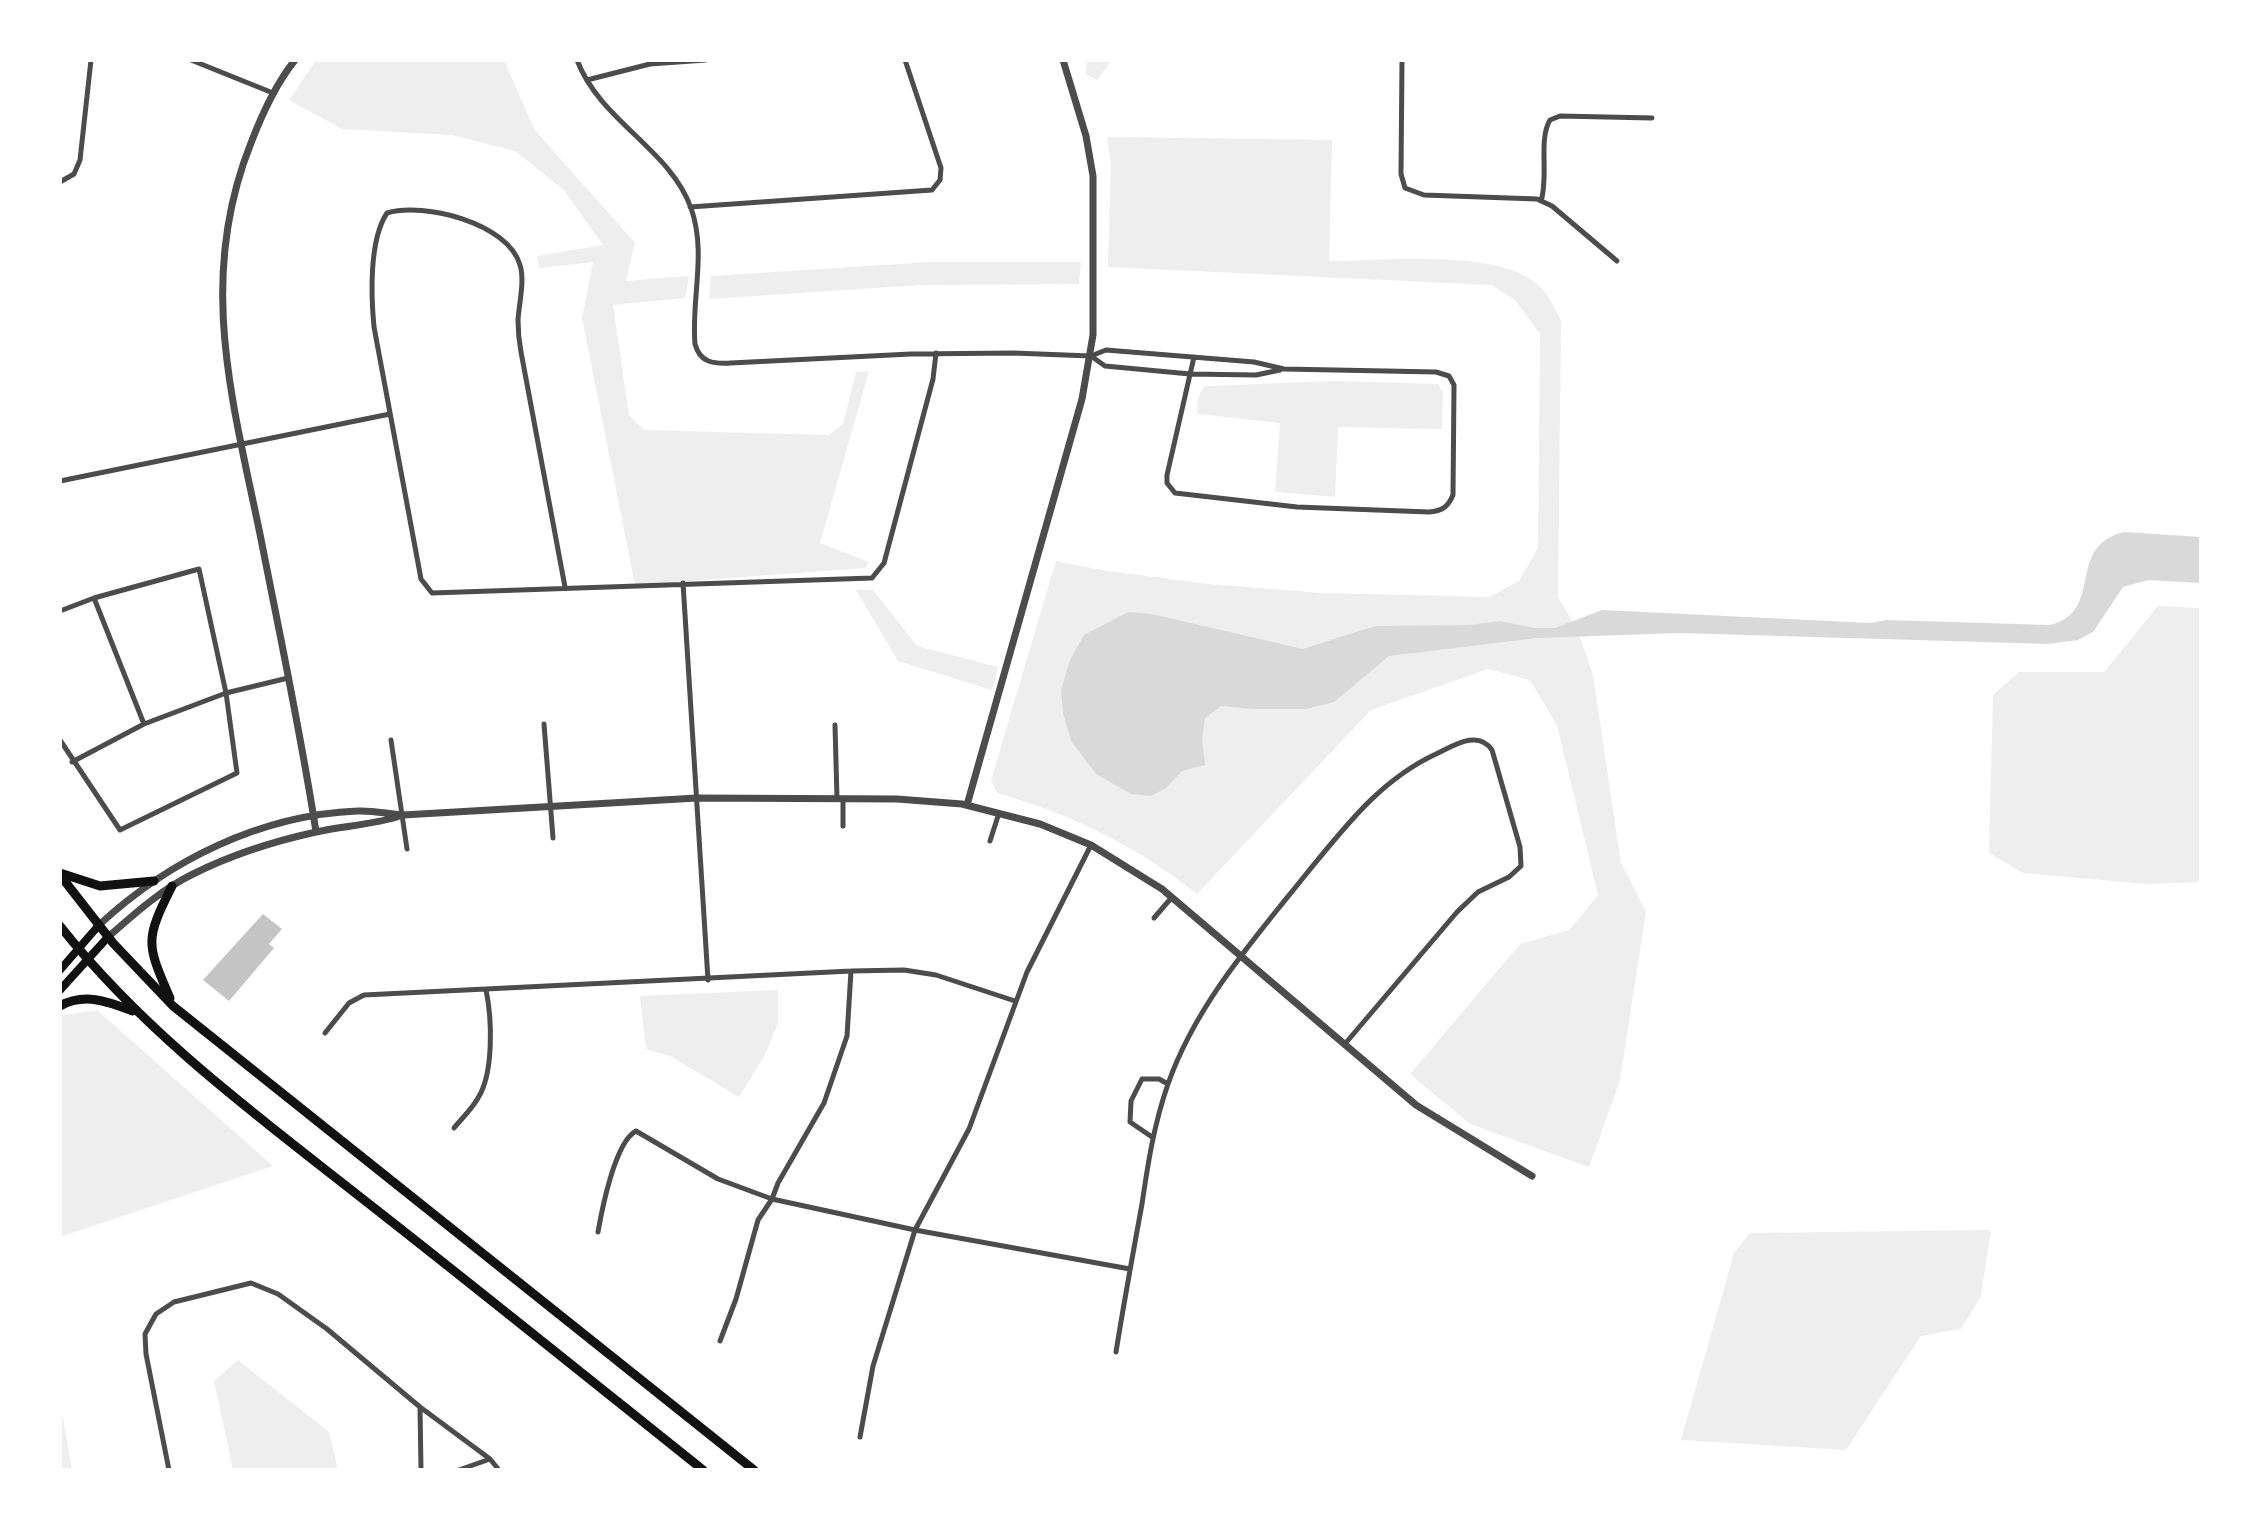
<!DOCTYPE html>
<html>
<head>
<meta charset="utf-8">
<style>
	body { margin:0 }
	#map { position:relative; width:2261px; height:1530px; overflow:hidden; background:#fff; font-family:"DejaVu Sans",sans-serif }
	canvas { display:block }
	.frame { position:absolute; inset:0; border:62px solid #fff; pointer-events:none }
</style>
</head>
<body>
<div id="map">
<canvas width="2261" height="1530"></canvas>
<div class="frame"></div>
</div>
<script>
const ctx = document.querySelector('canvas').getContext('2d');
ctx.lineJoin = 'round';
function fillPath(path, color) { ctx.fillStyle = color; ctx.fill(path, 'evenodd'); }
function strokePath(path, color, width, dash) { ctx.strokeStyle = color; ctx.lineWidth = width; ctx.lineCap = dash ? 'butt' : 'round'; ctx.setLineDash(dash || []); ctx.stroke(path); }
fillPath(new Path2D(`
	M 316,60 L 504,60 L 534,129 L 635,243 L 626,281 L 689,276 L 685,298 L 613,305 L 629,415 L 644,430 L 829,435 L 843,424 L 856,372 L 869,371 L 820,543 L 869,562 L 865,568 L 635,585 L 582,318 L 593,262 L 539,268 L 537,256 L 603,245 L 563,189 L 515,151 L 452,135 L 342,129 L 289,100 Z
	M 1087,60 L 1112,60 L 1097,80 L 1086,74 Z
	M 1107,137 L 1332,140 L 1329,261 C 1381,261 1496,249 1536,283 C 1548,293 1555,308 1561,321 L 1558,597 L 1578,631 L 1593,675 L 1621,863 L 1646,912 L 1620,1080 L 1589,1167 L 1470,1124 L 1410,1074 L 1520,944 L 1569,930 L 1598,895 L 1557,725 L 1530,680 L 1488,669 L 1371,710 L 1197,894 C 1136,846 1071,814 997,793 L 991,780 L 1056,561 L 1108,571 L 1209,584 L 1322,593 L 1489,597 L 1519,581 L 1538,548 L 1540,334 L 1516,301 L 1492,285 L 1108,267 L 1111,166 Z
	M 930,262 L 1081,262 L 1079,284 L 922,285 L 709,299 L 711,276 Z
	M 1334,381 L 1438,384 L 1443,393 L 1442,429 L 1338,427 L 1335,497 L 1275,492 L 1280,423 L 1197,414 C 1198,403 1197,391 1206,386 Z
	M 856,590 L 873,590 L 917,646 L 998,667 L 992,690 L 898,661 Z
	M 2158,606 L 2201,608 L 2201,882 L 2146,884 L 2023,873 L 1989,853 L 1993,695 L 2019,672 L 2104,672 Z
	M 778,990 L 778,1023 L 766,1053 L 739,1097 L 670,1056 L 646,1049 L 640,996 Z
	M 97,1010 L 273,1166 L 60,1237 L 60,1016 Z
	M 1991,1230 L 1981,1296 L 1961,1329 L 1921,1336 L 1846,1450 L 1681,1440 L 1734,1253 L 1750,1233 Z
	M 238,1360 L 329,1432 L 338,1470 L 233,1470 L 214,1381 Z
	M 60,1400 L 72,1470 L 60,1470 Z`), '#eee');
fillPath(new Path2D(`
	M 2124,532 L 2201,537 L 2201,583 L 2148,580 L 2123,587 L 2093,632 L 2078,640 L 2049,644 L 1680,633 L 1537,638 L 1389,656 L 1334,702 L 1306,709 L 1252,709 L 1221,706 L 1205,718 L 1202,739 L 1205,765 L 1182,771 L 1166,788 L 1151,796 L 1131,794 L 1096,774 L 1071,741 L 1063,713 L 1061,690 L 1070,660 L 1084,635 L 1128,612 L 1152,614 L 1303,649 L 1375,626 L 1469,625 L 1500,621 L 1534,628 L 1555,628 L 1602,610 L 1871,623 L 1886,620 L 2050,625 C 2106,611 2064,547 2124,532 Z`), '#d9d9d9');
fillPath(new Path2D(`
	M 263,914 L 282,929 L 269,944 L 274,948 L 229,1001 L 203,980 Z`), '#c4c4c4');
strokePath(new Path2D(`
	M 191,60 L 273,93
	M 577,60 C 600,121 670,149 691,208 C 707,253 691,299 695,344 C 700,363 714,364 731,363 L 911,354 L 1013,353 L 1091,356 L 1106,350 L 1254,362 L 1284,369 L 1436,372 L 1449,376 L 1454,385 L 1453,495 C 1448,507 1442,511 1429,512 L 1297,507 L 1175,493 L 1167,483 L 1167,475 L 1194,357
	M 1402,60 L 1401,174 L 1405,188 L 1424,195 L 1537,199 L 1552,206 L 1617,261
	M 587,80 L 650,64 L 706,60
	M 60,182 L 74,174 L 80,160 L 91,60
	M 1541,201 C 1549,176 1538,140 1550,120 L 1560,116 L 1652,118
	M 690,207 L 932,190 L 940,180 L 941,168 L 905,60
	M 1091,356 L 1105,366 L 1190,374 L 1256,375 L 1280,370
	M 60,481 L 390,414
	M 683,583 L 708,980
	M 565,587 L 521,352 C 519,341 518,331 518,320 C 519,303 525,281 520,265 C 508,223 424,202 387,213 C 369,240 371,296 374,327 L 421,579 L 432,593 L 872,578 L 884,563 L 933,379 L 936,353
	M 94,598 L 144,724
	M 60,611 L 94,598 L 199,569 L 226,693 L 237,773 L 120,830 L 60,740
	M 544,724 L 553,838
	M 835,725 L 837,799
	M 391,740 L 407,849
	M 72,762 L 144,724 L 226,693 L 288,678
	M 843,799 L 843,826
	M 990,841 L 999,813
	M 1154,918 L 1172,897
	M 325,1033 L 349,1003 L 364,995 L 851,971 L 904,970 L 936,975 L 1015,1001
	M 454,1128 C 462,1118 472,1109 478,1098 C 494,1073 492,1018 486,990
	M 1152,1137 L 1130,1122 L 1131,1101 L 1142,1079 L 1159,1079 L 1168,1084
	M 598,1232 C 602,1209 615,1142 636,1131 L 718,1179 L 772,1199 L 915,1230 L 1130,1269
	M 720,1341 L 736,1299 L 758,1220 L 772,1199 L 778,1183 L 824,1103 L 847,1036 L 851,971
	M 1116,1352 C 1124,1302 1133,1253 1142,1204 C 1148,1163 1154,1124 1168,1084 C 1196,1004 1255,938 1307,873 C 1345,827 1380,780 1436,754 C 1453,746 1478,729 1492,750 L 1520,847 L 1521,866 L 1509,877 L 1478,892 L 1457,912 L 1344,1045
	M 420,1407 L 421,1470
	M 860,1437 L 873,1366 L 915,1230 L 969,1129 L 1027,972 L 1091,845
	M 169,1470 L 146,1354 L 145,1334 L 156,1314 L 174,1302 L 251,1283 L 278,1294 L 327,1329 L 420,1407 L 490,1459 L 499,1470
	M 459,1470 L 490,1459`), '#4c4c4c', 5);
strokePath(new Path2D(`
	M 295,60 C 275,85 262,114 251,143 C 196,280 233,402 261,539 C 280,636 301,734 316,832
	M 967,805 L 1082,399 L 1093,335 L 1093,176 L 1086,136 L 1063,60
	M 99,925 C 169,860 261,815 357,811 C 372,810 388,814 403,815 L 697,798 L 897,799 L 962,804 L 1040,824 L 1091,845 L 1162,889 L 1416,1105 L 1532,1176
	M 108,937 C 134,914 162,889 193,874 C 231,855 275,841 316,832 C 343,826 370,825 397,817`), '#4c4c4c', 7);
strokePath(new Path2D(`
	M 60,970 L 99,925
	M 60,990 L 108,937`), '#111', 8);
strokePath(new Path2D(`
	M 60,873 L 100,886 L 154,881
	M 60,875 L 113,943 L 173,1006 L 754,1470
	M 60,926 C 148,1037 263,1120 373,1207 C 484,1294 593,1382 703,1470
	M 170,998 C 146,943 145,940 172,886
	M 60,1006 C 85,992 109,1002 133,1011`), '#111', 9);
</script>
</body>
</html>
